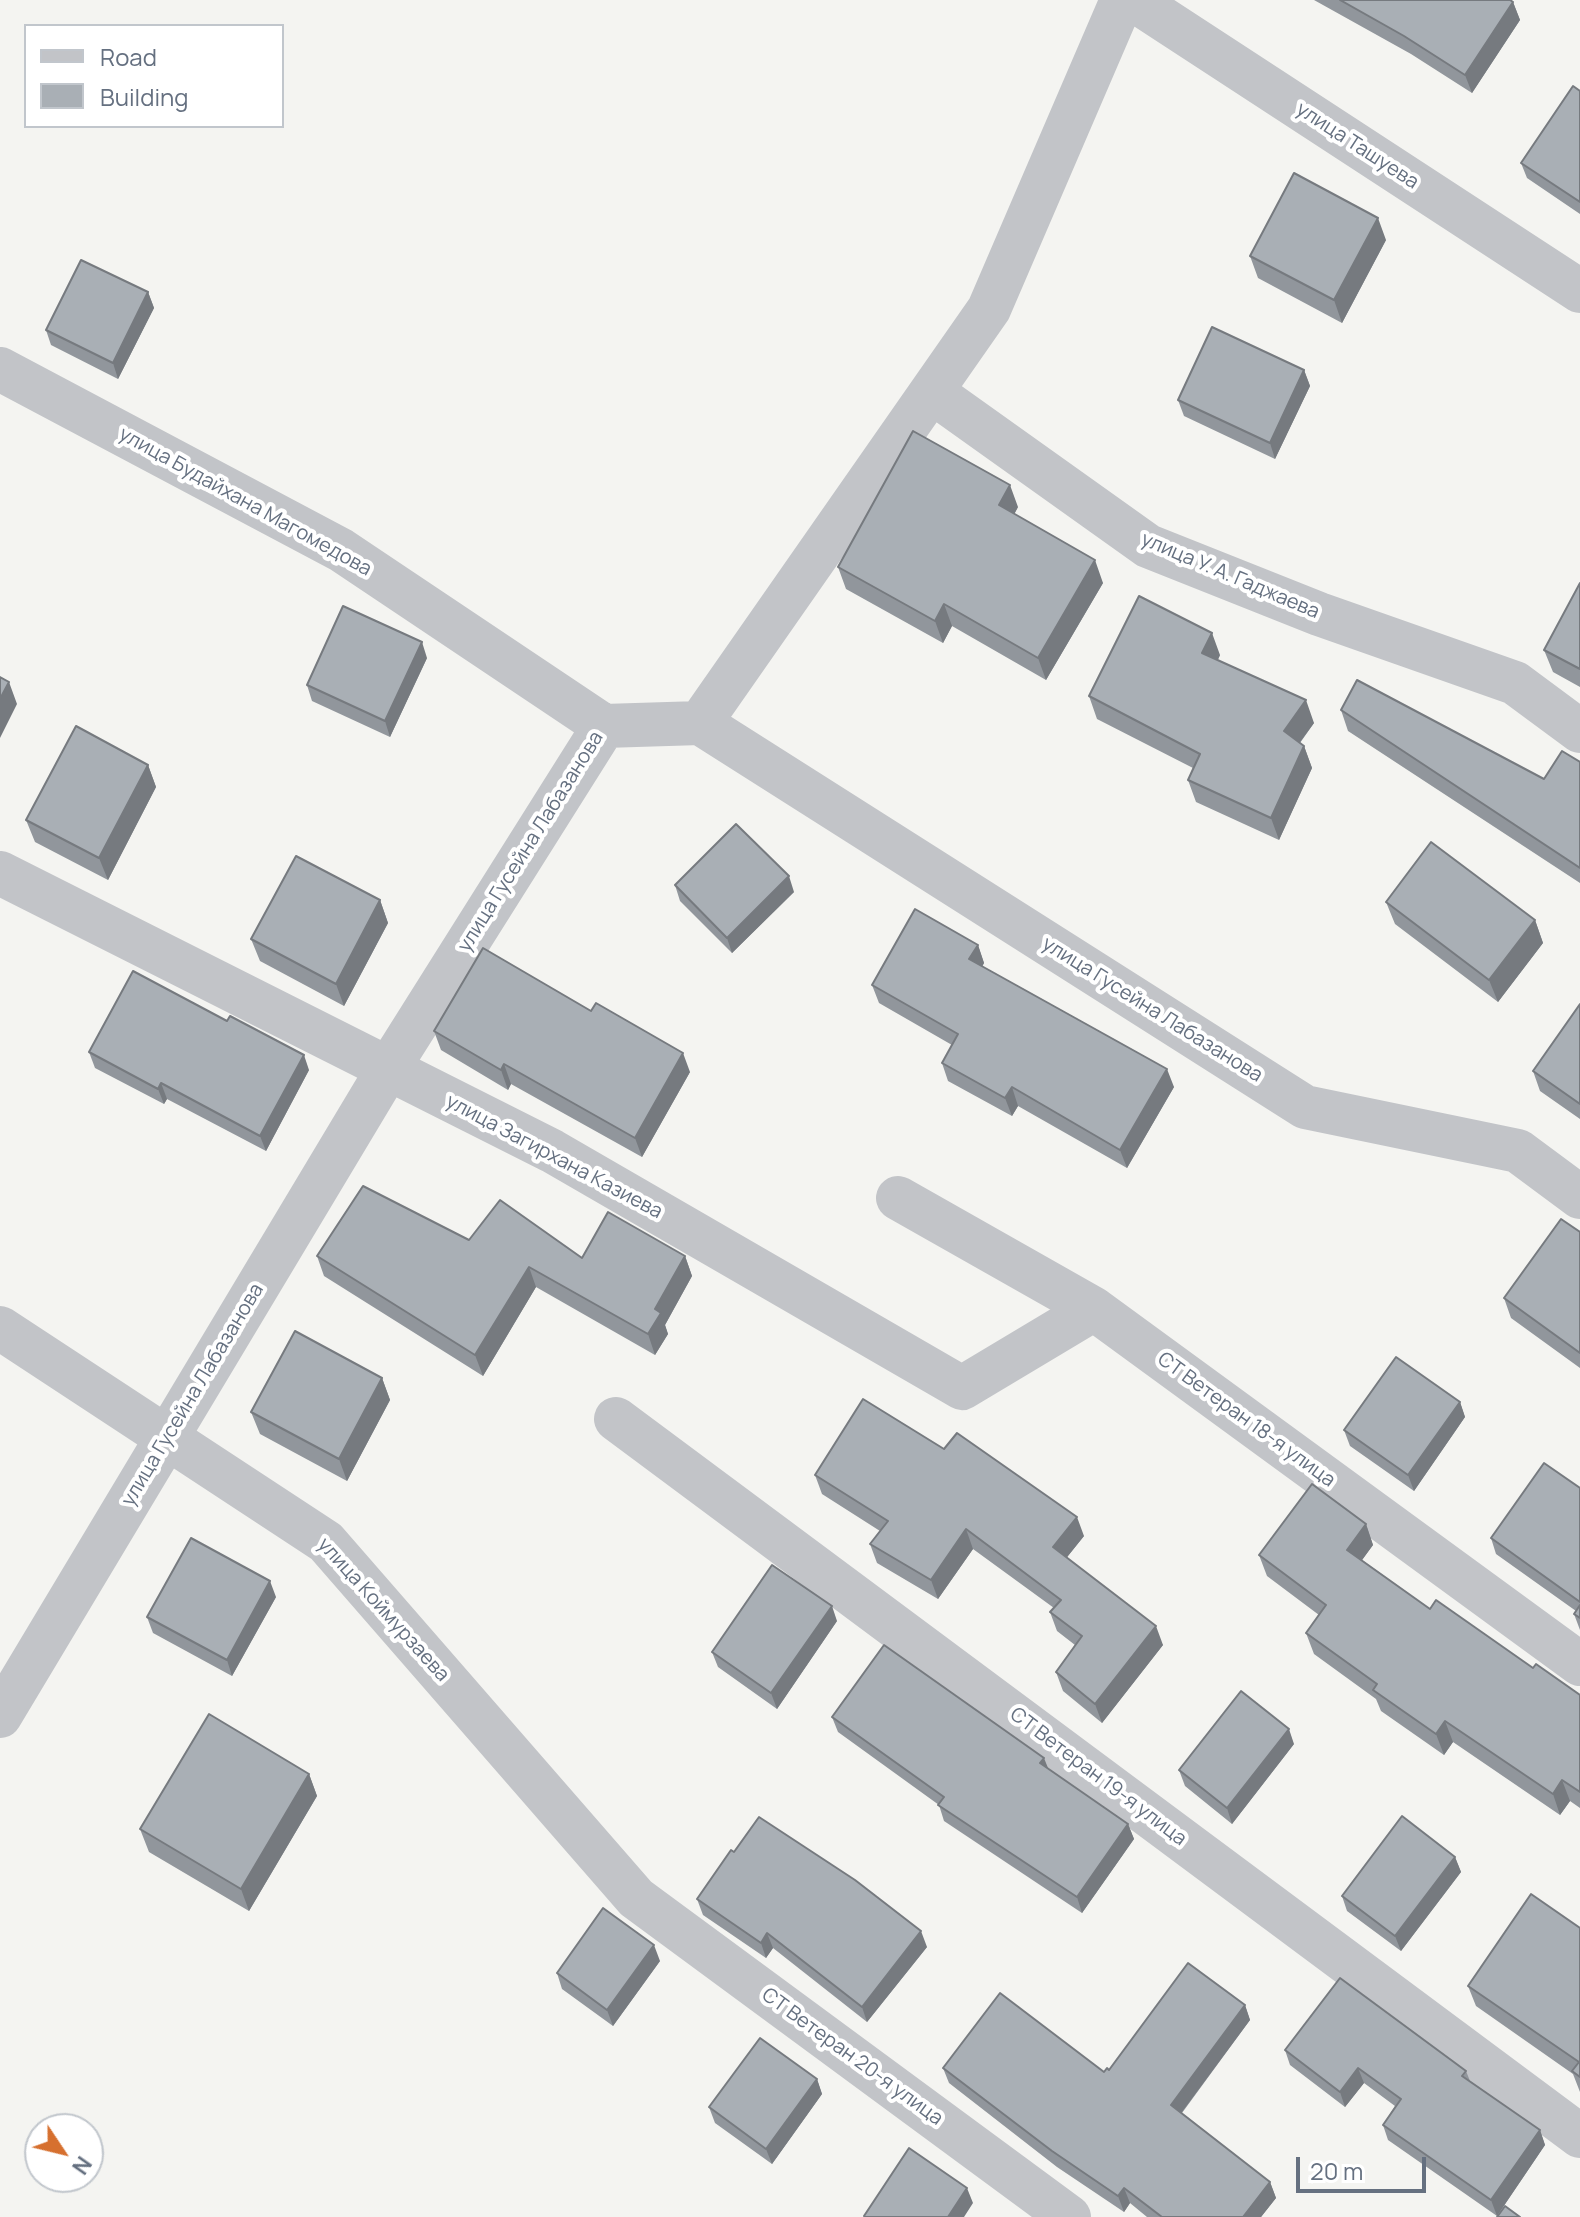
<!DOCTYPE html>
<html>
<head>
<meta charset="utf-8">
<style>
	body { margin:0 }
	#map { position:relative; width:1580px; height:2217px; overflow:hidden; background:#f4f4f1; font-family:Manrope,sans-serif }
	canvas { display:block }
	.legend { position:absolute; left:24px; top:24px; width:260px; height:104px; box-sizing:border-box; background:#fff; border:2px solid #c1c6cc; margin:0; padding:10px 14px; list-style:none; font-size:24px; color:#657080 }
	.legend li { display:flex; align-items:center; gap:16px; height:40px }
	.legend b { width:40px; border:2px solid #c1c6cc }
	.north { position:absolute; left:24px; top:2113px; width:80px; height:80px; box-sizing:border-box; background:#fff; border:2px solid #c1c6cc; border-radius:50%; rotate:125deg; font-size:22px; font-weight:700; line-height:32px; text-align:center; color:#657080 }
	.north::after { content:''; display:block; margin:auto; width:28px; height:36px; background:#d6702f; clip-path:polygon(50% 0,100% 100%,50% 72%,0 100%) }
	.scale { position:absolute; left:1296px; top:2157px; width:130px; height:36px; box-sizing:border-box; border:4px solid #657080; border-top:0; padding-left:10px; font-size:24px; line-height:28px; white-space:nowrap; color:#657080; -webkit-text-stroke:6px #fff; paint-order:stroke }
</style>
</head>
<body>
<div id="map">
<canvas width="1580" height="2217"></canvas>
<ul class="legend">
<li><b style="height:10px;background:#c2c4c8"></b>Road</li>
<li><b style="height:22px;background:#a9afb5"></b>Building</li>
</ul>
<div class="north">N</div>
<div class="scale">20 m</div>
</div>
<script>
const ctx = document.querySelector('canvas').getContext('2d');
ctx.lineJoin = 'round';
function strokePath(path, color, width, dash) { ctx.strokeStyle = color; ctx.lineWidth = width; ctx.lineCap = dash ? 'butt' : 'round'; ctx.setLineDash(dash || []); ctx.stroke(path); }
function fillPath(path, color) { ctx.fillStyle = color; ctx.fill(path, 'evenodd'); }
function label(font, color, halo, rows, align = 'center') {
  ctx.font = font + ' Manrope,sans-serif'; ctx.lineWidth = 8; ctx.setLineDash([]); ctx.textBaseline = 'middle'; ctx.strokeStyle = halo; ctx.fillStyle = color; for (const [text, x, y, turn = 0] of rows) {
    ctx.save(); ctx.translate(x, y); ctx.rotate((+turn || 0) * Math.PI / 180); ctx.textAlign = isNaN(turn) ? turn : align; if (halo) ctx.strokeText(text, 0, 0); ctx.fillText(text, 0, 0); ctx.restore();
  }
}
strokePath(new Path2D(`
	M 1134,0 L 1580,291
	M 0,369 L 341,550 L 604,726
	M 932,392 L 1148,546 L 1319,614 L 1515,683 L 1580,731
	M 700,723 L 989,309 L 1122,0
	M 0,873 L 552,1151 L 962,1388 L 1094,1309
	M 898,1198 L 1094,1309 L 1580,1664
	M 0,1328 L 326,1542 L 636,1898 L 1069,2217
	M 616,1419 L 1580,2136
	M 0,1716 L 388,1069 L 604,726 L 700,723 L 1305,1107 L 1518,1151 L 1580,1197`), '#c2c4c8', 44);
fillPath(new Path2D(`
	M 1314,0 L 1510,0 L 1513,2 L 1520,20 L 1472,93 L 1411,54 Z
	M 1580,91 L 1580,214 L 1527,178 L 1521,163 Z
	M 1386,240 L 1342,323 L 1258,278 L 1250,256 Z
	M 148,292 L 154,308 L 118,379 L 51,345 L 46,330 Z
	M 1304,370 L 1310,386 L 1275,459 L 1184,416 L 1178,400 Z
	M 1018,507 L 1014,514 L 1103,583 L 1046,680 L 952,626 L 943,643 L 846,589 L 838,567 Z
	M 1580,583 L 1580,687 L 1553,672 L 1544,650 Z
	M 1220,655 L 1218,660 L 1314,723 L 1300,743 L 1304,746 L 1312,768 L 1279,840 L 1196,802 L 1188,780 L 1193,768 L 1097,719 L 1089,696 Z
	M 427,658 L 390,737 L 312,701 L 307,685 Z
	M 1341,710 L 1544,779 L 1580,762 L 1580,883 L 1348,731 Z
	M 148,765 L 156,787 L 108,880 L 35,842 L 26,820 Z
	M 675,885 L 794,892 L 732,953 L 680,901 Z
	M 380,900 L 388,923 L 344,1006 L 260,961 L 251,939 Z
	M 1386,902 L 1535,920 L 1543,943 L 1498,1002 L 1395,924 Z
	M 978,945 L 984,963 L 982,967 L 1174,1087 L 1127,1168 L 1018,1106 L 1012,1116 L 948,1081 L 942,1063 L 952,1045 L 879,1003 L 872,985 Z
	M 1580,1004 L 1580,1119 L 1540,1091 L 1533,1071 Z
	M 434,1031 L 690,1072 L 642,1157 L 511,1084 L 508,1090 L 441,1050 Z
	M 89,1052 L 309,1070 L 266,1151 L 167,1099 L 164,1104 L 95,1068 Z
	M 1580,1232 L 1580,1368 L 1511,1318 L 1504,1298 Z
	M 469,1240 L 582,1258 L 685,1256 L 692,1276 L 665,1325 L 668,1334 L 655,1355 L 536,1287 L 483,1376 L 324,1276 L 317,1256 Z
	M 382,1378 L 390,1400 L 347,1481 L 260,1434 L 251,1412 Z
	M 1460,1402 L 1465,1417 L 1414,1491 L 1350,1446 L 1344,1430 Z
	M 815,1475 L 1084,1536 L 1067,1557 L 1163,1645 L 1102,1723 L 1063,1691 L 1056,1672 L 1075,1645 L 1057,1631 L 1050,1612 L 1054,1608 L 973,1549 L 938,1599 L 877,1563 L 870,1544 L 880,1531 L 822,1494 Z
	M 1580,1488 L 1580,1630 L 1574,1614 L 1576,1611 L 1496,1554 L 1491,1538 Z
	M 1366,1524 L 1373,1545 L 1362,1560 L 1430,1609 L 1580,1695 L 1580,1808 L 1570,1801 L 1560,1815 L 1453,1742 L 1444,1755 L 1381,1711 L 1376,1699 L 1314,1654 L 1306,1633 L 1319,1615 L 1267,1576 L 1259,1555 Z
	M 276,1597 L 232,1676 L 153,1633 L 147,1617 Z
	M 837,1621 L 777,1709 L 718,1667 L 712,1652 Z
	M 832,1717 L 1049,1769 L 1128,1824 L 1134,1839 L 1082,1913 L 944,1821 L 939,1805 L 838,1732 Z
	M 1294,1744 L 1232,1824 L 1185,1786 L 1179,1770 Z
	M 309,1774 L 317,1796 L 249,1911 L 149,1852 L 140,1829 Z
	M 1455,1857 L 1461,1872 L 1401,1951 L 1347,1911 L 1342,1896 Z
	M 697,1899 L 927,1947 L 867,2022 L 773,1948 L 766,1958 L 703,1915 Z
	M 1580,1928 L 1580,2092 L 1573,2074 L 1476,2006 L 1468,1986 Z
	M 660,1961 L 613,2026 L 562,1989 L 557,1973 Z
	M 1245,2005 L 1250,2020 L 1182,2113 L 1270,2182 L 1276,2198 L 1261,2217 L 1147,2217 L 1130,2203 L 1124,2212 L 1057,2167 L 949,2083 L 943,2068 L 1104,2072 Z
	M 1285,2050 L 1466,2071 L 1470,2081 L 1540,2130 L 1545,2145 L 1497,2216 L 1388,2140 L 1383,2125 L 1395,2106 L 1364,2083 L 1345,2107 L 1290,2065 Z
	M 817,2079 L 822,2094 L 772,2164 L 715,2123 L 709,2107 Z`), '#91969c');
fillPath(new Path2D(`
	M 1513,2 L 1520,20 L 1472,93 L 1465,75 Z
	M 1378,218 L 1386,240 L 1342,323 L 1334,300 Z
	M 148,292 L 154,308 L 118,379 L 113,363 Z
	M 1304,370 L 1310,386 L 1275,459 L 1270,443 Z
	M 1010,485 L 1018,507 L 1007,528 L 999,505 Z
	M 1095,560 L 1103,583 L 1046,680 L 1038,658 Z
	M 944,604 L 952,626 L 943,643 L 935,621 Z
	M 1212,633 L 1220,655 L 1210,675 L 1202,653 Z
	M 422,642 L 427,658 L 390,737 L 385,721 Z
	M 9,682 L 17,704 L 0,738 L 0,699 Z
	M 1306,700 L 1314,723 L 1292,753 L 1284,731 Z
	M 1304,746 L 1312,768 L 1279,840 L 1271,818 Z
	M 148,765 L 156,787 L 108,880 L 99,858 Z
	M 789,876 L 794,892 L 732,953 L 727,938 Z
	M 380,900 L 388,923 L 344,1006 L 336,984 Z
	M 1535,920 L 1543,943 L 1498,1002 L 1489,980 Z
	M 978,945 L 984,963 L 976,977 L 969,959 Z
	M 683,1053 L 690,1072 L 642,1157 L 635,1138 Z
	M 304,1055 L 309,1070 L 266,1151 L 260,1136 Z
	M 504,1064 L 511,1084 L 508,1090 L 501,1070 Z
	M 1167,1069 L 1174,1087 L 1127,1168 L 1120,1150 Z
	M 161,1083 L 167,1099 L 164,1104 L 158,1089 Z
	M 1012,1087 L 1018,1106 L 1012,1116 L 1005,1098 Z
	M 685,1256 L 692,1276 L 665,1325 L 668,1334 L 655,1355 L 648,1334 L 655,1309 Z
	M 529,1267 L 536,1287 L 483,1376 L 475,1355 Z
	M 382,1378 L 390,1400 L 347,1481 L 339,1459 Z
	M 1460,1402 L 1465,1417 L 1414,1491 L 1408,1475 Z
	M 1077,1517 L 1084,1536 L 1060,1566 L 1053,1547 Z
	M 1366,1524 L 1373,1545 L 1354,1571 L 1347,1550 Z
	M 966,1529 L 973,1549 L 938,1599 L 931,1580 Z
	M 270,1581 L 276,1597 L 232,1676 L 227,1660 Z
	M 832,1606 L 837,1621 L 777,1709 L 771,1693 Z
	M 1156,1626 L 1163,1645 L 1102,1723 L 1095,1704 Z
	M 1445,1721 L 1453,1742 L 1444,1755 L 1436,1734 Z
	M 1289,1729 L 1294,1744 L 1232,1824 L 1227,1808 Z
	M 1044,1758 L 1050,1773 L 1040,1763 Z
	M 309,1774 L 317,1796 L 249,1911 L 241,1889 Z
	M 1562,1780 L 1570,1801 L 1560,1815 L 1553,1794 Z
	M 1128,1824 L 1134,1839 L 1082,1913 L 1077,1897 Z
	M 1455,1857 L 1461,1872 L 1401,1951 L 1395,1936 Z
	M 921,1931 L 927,1947 L 867,2022 L 862,2007 Z
	M 767,1933 L 773,1948 L 766,1958 L 761,1943 Z
	M 654,1945 L 660,1961 L 613,2026 L 607,2010 Z
	M 1245,2005 L 1250,2020 L 1176,2120 L 1171,2105 Z
	M 1358,2068 L 1364,2083 L 1345,2107 L 1340,2092 Z
	M 817,2079 L 822,2094 L 772,2164 L 766,2149 Z
	M 1540,2130 L 1545,2145 L 1497,2216 L 1491,2200 Z
	M 1270,2182 L 1276,2198 L 1261,2217 L 1243,2217 Z
	M 967,2188 L 973,2203 L 964,2217 L 948,2217 Z
	M 1124,2188 L 1130,2203 L 1124,2212 L 1118,2196 Z`), '#767a7f');
const building = new Path2D(`
	M 1340,0 L 1510,0 L 1513,2 L 1465,75 L 1404,36 Z
	M 1573,86 L 1580,91 L 1580,202 L 1521,163 Z
	M 1294,173 L 1378,218 L 1334,300 L 1250,256 Z
	M 81,260 L 148,292 L 113,363 L 46,330 Z
	M 1212,327 L 1304,370 L 1270,443 L 1178,400 Z
	M 913,431 L 1010,485 L 999,505 L 1095,560 L 1038,658 L 944,604 L 935,621 L 838,567 Z
	M 1580,583 L 1580,669 L 1544,650 Z
	M 1139,596 L 1212,633 L 1202,653 L 1306,700 L 1284,731 L 1304,746 L 1271,818 L 1188,780 L 1200,754 L 1089,696 Z
	M 343,606 L 422,642 L 385,721 L 307,685 Z
	M 0,677 L 9,682 L 0,699 Z
	M 1357,680 L 1544,779 L 1562,751 L 1580,762 L 1580,868 L 1341,710 Z
	M 76,726 L 148,765 L 99,858 L 26,820 Z
	M 736,824 L 789,876 L 727,938 L 675,885 Z
	M 1431,842 L 1535,920 L 1489,980 L 1386,902 Z
	M 296,856 L 380,900 L 336,984 L 251,939 Z
	M 915,909 L 978,945 L 969,959 L 1167,1069 L 1120,1150 L 1012,1087 L 1005,1098 L 942,1063 L 958,1034 L 872,985 Z
	M 483,948 L 591,1011 L 596,1003 L 683,1053 L 635,1138 L 504,1064 L 501,1070 L 434,1031 Z
	M 133,971 L 227,1021 L 230,1016 L 304,1055 L 260,1136 L 161,1083 L 158,1089 L 89,1052 Z
	M 1580,1004 L 1580,1104 L 1533,1071 Z
	M 363,1186 L 469,1240 L 500,1200 L 582,1258 L 608,1212 L 685,1256 L 655,1309 L 661,1313 L 648,1334 L 529,1267 L 475,1355 L 317,1256 Z
	M 1561,1219 L 1580,1232 L 1580,1353 L 1504,1298 Z
	M 295,1331 L 382,1378 L 339,1459 L 251,1412 Z
	M 1396,1357 L 1460,1402 L 1408,1475 L 1344,1430 Z
	M 863,1399 L 944,1449 L 957,1433 L 1077,1517 L 1053,1547 L 1156,1626 L 1095,1704 L 1056,1672 L 1082,1636 L 1050,1612 L 1061,1600 L 966,1529 L 931,1580 L 870,1544 L 888,1521 L 815,1475 Z
	M 1544,1463 L 1580,1488 L 1580,1602 L 1491,1538 Z
	M 1312,1484 L 1366,1524 L 1347,1550 L 1430,1609 L 1436,1600 L 1533,1668 L 1536,1664 L 1580,1695 L 1580,1792 L 1562,1780 L 1553,1794 L 1445,1721 L 1436,1734 L 1373,1690 L 1377,1684 L 1306,1633 L 1326,1605 L 1259,1555 Z
	M 191,1538 L 270,1581 L 227,1660 L 147,1617 Z
	M 772,1565 L 832,1606 L 771,1693 L 712,1652 Z
	M 1580,1605 L 1580,1618 L 1574,1614 Z
	M 884,1645 L 1044,1758 L 1040,1763 L 1128,1824 L 1077,1897 L 938,1805 L 944,1797 L 832,1717 Z
	M 1241,1691 L 1289,1729 L 1227,1808 L 1179,1770 Z
	M 209,1714 L 309,1774 L 241,1889 L 140,1829 Z
	M 1402,1816 L 1455,1857 L 1395,1936 L 1342,1896 Z
	M 759,1817 L 855,1880 L 921,1931 L 862,2007 L 767,1933 L 761,1943 L 697,1899 L 731,1850 L 734,1852 Z
	M 1531,1894 L 1580,1928 L 1580,2077 L 1572,2071 L 1579,2062 L 1468,1986 Z
	M 603,1908 L 654,1945 L 607,2010 L 557,1973 Z
	M 1188,1963 L 1245,2005 L 1171,2105 L 1270,2182 L 1243,2217 L 1162,2217 L 1124,2188 L 1118,2196 L 1052,2151 L 943,2068 L 1000,1993 L 1104,2072 L 1107,2068 L 1109,2070 Z
	M 1340,1978 L 1466,2071 L 1462,2076 L 1540,2130 L 1491,2200 L 1383,2125 L 1401,2099 L 1358,2068 L 1340,2092 L 1285,2050 Z
	M 760,2038 L 817,2079 L 766,2149 L 709,2107 Z
	M 909,2148 L 967,2188 L 948,2217 L 865,2217 L 864,2216 Z
	M 1505,2206 L 1520,2217 L 1497,2217 Z`);
fillPath(building, '#a9afb5');
strokePath(building, '#767a7f', 2);
label('20px', '#657080', '#fff', [
	["улица Ташуева",1357,146,33],
	["улица Будайхана Магомедова",245,502,29],
	["улица У. А. Гаджаева",1230,576,23],
	["улица Гусейна Лабазанова",531,842,-58],
	["улица Гусейна Лабазанова",1152,1010,32],
	["улица Загирхана Казиева",554,1157,28],
	["улица Гусейна Лабазанова",193,1395,-59],
	["СТ Ветеран 18-я улица",1246,1420,36],
	["улица Коймурзаева",383,1610,48],
	["СТ Ветеран 19-я улица",1098,1777,37],
	["СТ Ветеран 20-я улица",852,2057,36]
]);
</script>
</body>
</html>
